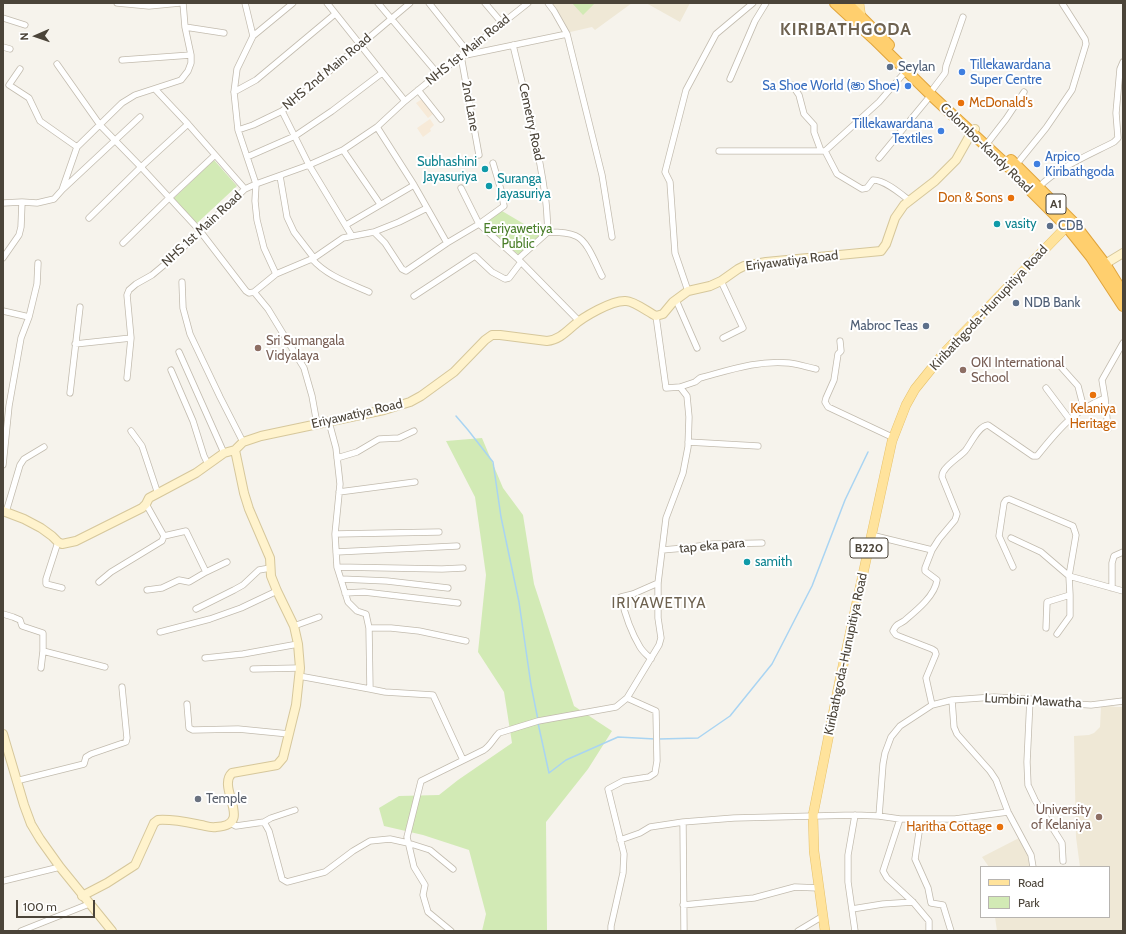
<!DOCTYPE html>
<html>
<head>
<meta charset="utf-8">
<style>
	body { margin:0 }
	#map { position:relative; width:1126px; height:934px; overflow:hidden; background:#f6f3ec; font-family:Cabin,sans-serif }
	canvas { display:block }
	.frame { position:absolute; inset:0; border:4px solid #4b4439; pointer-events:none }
	.legend { position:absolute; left:980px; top:866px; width:130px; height:52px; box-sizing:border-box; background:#fff; border:1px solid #b7b4b0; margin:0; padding:5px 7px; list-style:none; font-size:12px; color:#4b4439 }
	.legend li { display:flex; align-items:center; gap:8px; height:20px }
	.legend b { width:20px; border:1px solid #b7b4b0 }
	.north { position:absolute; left:16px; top:16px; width:40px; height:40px; -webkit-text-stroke:3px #fff; paint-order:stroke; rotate:268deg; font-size:11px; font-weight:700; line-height:16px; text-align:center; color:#4b4439 }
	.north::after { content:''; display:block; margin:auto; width:14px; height:18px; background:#4b4439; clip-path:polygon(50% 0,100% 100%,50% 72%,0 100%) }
	.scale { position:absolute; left:16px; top:900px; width:79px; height:18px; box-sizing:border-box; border:2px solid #4b4439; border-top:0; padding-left:5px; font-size:12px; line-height:14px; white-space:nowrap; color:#4b4439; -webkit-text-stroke:3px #fff; paint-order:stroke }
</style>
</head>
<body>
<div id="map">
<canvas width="1126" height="934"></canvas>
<div class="frame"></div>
<ul class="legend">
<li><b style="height:5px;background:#ffe39c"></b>Road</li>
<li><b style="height:11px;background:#d2eab5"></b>Park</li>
</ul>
<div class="north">N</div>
<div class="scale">100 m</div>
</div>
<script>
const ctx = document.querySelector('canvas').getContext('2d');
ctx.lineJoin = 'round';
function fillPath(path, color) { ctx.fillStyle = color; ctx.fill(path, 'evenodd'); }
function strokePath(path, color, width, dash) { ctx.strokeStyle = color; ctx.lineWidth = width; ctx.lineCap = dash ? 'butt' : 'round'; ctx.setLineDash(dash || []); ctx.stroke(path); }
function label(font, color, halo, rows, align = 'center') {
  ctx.font = font + ' Cabin,"Noto Sans Sinhala",sans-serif'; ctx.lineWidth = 4; ctx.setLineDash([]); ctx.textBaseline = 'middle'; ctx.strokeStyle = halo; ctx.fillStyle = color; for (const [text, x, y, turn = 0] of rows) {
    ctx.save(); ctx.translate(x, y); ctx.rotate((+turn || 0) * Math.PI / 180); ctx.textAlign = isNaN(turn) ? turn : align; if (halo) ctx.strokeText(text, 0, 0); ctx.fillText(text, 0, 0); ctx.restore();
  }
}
fillPath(new Path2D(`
	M 422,99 L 433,114 L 428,118 L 416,103 Z
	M 430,119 L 434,125 L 430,129 L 431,131 L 423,137 L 417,128 Z`), '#f7ead8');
fillPath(new Path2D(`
	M 548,3 L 632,3 L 595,30 L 592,27 L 566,33 Z
	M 646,3 L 690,3 L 680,22 Z
	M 1111,706 L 1115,707 L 1123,707 L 1123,931 L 997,931 L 995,917 L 1109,917 L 1109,867 L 1080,867 L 1076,837 L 1074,736 L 1089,735 L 1094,733 L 1100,727 L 1101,707 Z
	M 1019,838 L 1028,855 L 1030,867 L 989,867 L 982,857 Z`), '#efe8d6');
fillPath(new Path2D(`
	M 572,3 L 595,3 L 583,15 Z
	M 214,160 L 237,186 L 195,225 L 173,199 Z
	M 502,211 L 541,234 L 519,255 L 483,225 Z
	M 482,438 L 503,488 L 523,515 L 534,584 L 574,706 L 612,731 L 588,769 L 546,822 L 547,931 L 482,931 L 486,914 L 469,850 L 423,835 L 384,826 L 379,808 L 399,796 L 439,795 L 458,780 L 512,743 L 504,692 L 478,652 L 486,575 L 475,497 L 446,441 Z`), '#d2eab5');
strokePath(new Path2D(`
	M 456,416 L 468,430 L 493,462 L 501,517 L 519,602 L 531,685 L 538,720
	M 538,723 L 549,773 L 566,760 L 618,737 L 655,739
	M 659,739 L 698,738 L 730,716 L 772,664 L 812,586 L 845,500 L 868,452`), '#a9d4f2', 1.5);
const street = new Path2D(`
	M 117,3 L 149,6 L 180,3
	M 245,3 L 253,36 L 237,69 L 234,92 L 238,130 L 256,184 L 255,201 L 257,220 L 264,248 L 276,274
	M 327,3 L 405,101
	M 378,3 L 438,74
	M 429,3 L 467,51
	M 485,3 L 502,23
	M 548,3 L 554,11 L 567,34 L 602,175 L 612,237
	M 3,18 L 25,25
	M 185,27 L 224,33
	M 253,36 L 293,3
	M 513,45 C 525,95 538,144 545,195 C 547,207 547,219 548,232 L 518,259
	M 3,47 L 10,49
	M 122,60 L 191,55
	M 57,64 L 100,125 L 141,167 L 200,231 L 246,291 L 249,293 L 254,292 L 276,274 L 314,258 L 343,238 L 374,232 L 385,243 L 402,269 L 406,271 L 447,243 L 479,224 L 504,206 L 501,190 L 493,163
	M 20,69 L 9,85 L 29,98 L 40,121 L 77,147
	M 730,79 L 755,21 L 766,3
	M 792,85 L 799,95 L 804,114 L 814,125 L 814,132 L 821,151
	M 155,89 L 188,124
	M 933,89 L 945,73 L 946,66 L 963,17
	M 418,90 L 441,119
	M 234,92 L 256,80 L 335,14
	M 282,111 L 309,165 L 352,236
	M 238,130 L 253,125 L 282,111 L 410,3
	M 989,141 L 1006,119 L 1024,92
	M 343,150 L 380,204
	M 719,151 L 825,151 L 879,102 L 906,71
	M 825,151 L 837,174 L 862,189 L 867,188 L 873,180 C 885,180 901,194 910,201
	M 479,155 L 461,56 L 567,34
	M 247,157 L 295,136 L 332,111 L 382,73
	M 879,158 L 931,95
	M 1016,165 L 1046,128 L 1072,90 L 1086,44 L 1085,39 L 1062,3
	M 280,176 L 287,217 L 294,232 L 314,258
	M 414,185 L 447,243
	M 1039,187 C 1057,168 1091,154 1114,142 L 1118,138 L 1116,113 L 1120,69 L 1123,62
	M 461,188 L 479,224 L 518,259 L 579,321
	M 63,189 L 140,117
	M 3,203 L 22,202 L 37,203 L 54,199 L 62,190 L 77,147 L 122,103 L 135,95 L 181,80 L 188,71 L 191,63 L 191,55 L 185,27 L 183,3
	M 89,218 L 141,167 L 188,124 L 245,189
	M 346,225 L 414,185 L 377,127
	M 374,232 L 399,222 L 427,208
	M 548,232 C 557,232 568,232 576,236 C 588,241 596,265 602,276
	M 123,243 L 169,198 L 215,155
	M 3,258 L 19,235 L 21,227 L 22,202
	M 312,259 C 327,276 349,283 369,292
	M 721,281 L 743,328 L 723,338
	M 182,282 L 183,308 L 190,334 L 220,397 L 243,442
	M 688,291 L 675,253 L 670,182 L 665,172 L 686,90 L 716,34 L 753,3
	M 254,292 L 268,309 L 304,368 L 312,396 L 317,424
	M 414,296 L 475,256 L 492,272 L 505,279 L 509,278 L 521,262
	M 676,300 L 697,348
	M 3,311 L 29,317 L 37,284 L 38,263
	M 840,341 L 841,351 L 838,354 L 834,380 L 826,398 L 825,402 L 828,407 L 894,438
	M 75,344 L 131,338
	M 179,352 L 224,453
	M 1061,367 L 1078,386 L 1084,409
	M 171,370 L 193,421 L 204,456 L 208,464
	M 127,378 L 131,338 L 127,295 L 129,290 L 136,284 L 152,275 L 170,260 L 245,189 L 256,184 L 309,165 L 343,150 L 377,127 L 405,101 L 438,74 L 528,3
	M 680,387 L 695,382 L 700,378 C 730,370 758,360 789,363 C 798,364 807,367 816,369
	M 1046,388 L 1070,420
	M 70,393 L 80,307
	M 329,422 L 336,448 L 340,484 L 335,534 L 337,567 L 348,602 L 357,611 L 366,614 L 369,628 L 370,689 L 385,692 L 433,695 L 463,760
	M 1108,429 L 1105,398 L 1102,380 L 1123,343
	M 131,431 L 142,446 L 158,494
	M 688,442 L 758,446
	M 337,458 L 357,452 L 379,439 L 399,438 L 414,431
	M 3,465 L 9,406 L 21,338 L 29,317
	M 339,492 L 415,482
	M 146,504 L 164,536 L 186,531 L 206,572
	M 6,512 L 20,465 L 24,459 L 44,447
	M 335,534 L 439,532
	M 871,535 L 932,550 L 939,539 L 955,520 L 957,514 L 942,477 C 942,474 943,471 946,468 C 951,462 959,457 965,451 C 971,444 978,426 988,425 L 1033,456 L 1037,456 C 1057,431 1074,410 1105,398
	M 1011,538 L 1041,552 L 1069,576 L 1070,595 L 1047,602 L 1046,628
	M 58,542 L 46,579 L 46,584 L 62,588
	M 662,550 L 685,548 L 713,544 L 762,543
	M 336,552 L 457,546
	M 337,567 L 442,569 L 463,568
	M 1013,567 L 999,536 L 1004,503 L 1006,500 L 1009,499 L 1073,526 L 1076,535 L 1069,576 L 1123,591
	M 341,579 L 387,581 L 448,588
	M 99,582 L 111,572 L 162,541 L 164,536
	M 1112,588 L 1112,563 L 1114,556 L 1123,552
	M 147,590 L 162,588 L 179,580 L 189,582 L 206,572 L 227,562
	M 345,593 L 364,592 L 458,603
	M 196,609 L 234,590 L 243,585 L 259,570 L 270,568
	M 3,614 L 13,617 L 20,620 L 22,626 L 43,633 L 43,651 L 41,668
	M 294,626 L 319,617
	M 369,628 L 391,628 L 419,631 L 466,641
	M 160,632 L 210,619 L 241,608 L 277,591
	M 1057,634 L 1070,616 L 1070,595
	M 43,651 L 105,667
	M 205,658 L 243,654 L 298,644
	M 651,659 C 647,655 643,652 640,647 C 631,632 625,615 621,597 L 633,594 L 658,583
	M 253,669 L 300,668
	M 299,676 L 370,689
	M 1030,699 L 1027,762 L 1028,785 L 1035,800 L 1062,843 L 1063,861
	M 952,700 L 954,727 L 957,734 L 990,771 L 996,780 L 1008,812 L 1031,855 L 1033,867
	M 187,704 L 189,728 L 193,730 L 238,729 L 289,734
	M 932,705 L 926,678 L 936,654 L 935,651 L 932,649 L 896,635 L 893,631 C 896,624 898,625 904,621 C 916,611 935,596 937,580 L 925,571 L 925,568 L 932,550
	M 16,781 L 84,764 L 86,757 L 91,754 L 126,742 L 127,738 L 122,687
	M 855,815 L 848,855 L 848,882 L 855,931
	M 879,816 L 883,764 L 885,753 L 891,737 L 900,726 L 932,705 L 952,700 L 994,697 L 1030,699 L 1060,703 L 1091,705 L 1123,701
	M 900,819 L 883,871 L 887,878 L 913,902 L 929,921 L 929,931
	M 921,819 L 915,859 L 928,888 L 931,903 L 943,905 L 951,931
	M 264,822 L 271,818 L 295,810
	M 683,822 L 684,931
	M 230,823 L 236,826 L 264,822 L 269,831 L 282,879 L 287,882 L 325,872 L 353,851 L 370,841 L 390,839 L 408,843 L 430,850 L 453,869
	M 620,840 L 640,833 L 650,827 L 683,822 L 734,818 L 855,815 L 879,816 L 900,819 L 955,819 L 1008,812
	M 3,881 L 60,867
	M 683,905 L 754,898 L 795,887 L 819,888
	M 852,909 L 883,904 L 913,902
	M 21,931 L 89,904
	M 451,931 L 428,912 L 423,895 L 425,885 L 414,867 L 407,837 L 421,781 L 484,750 C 491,745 493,739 499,733 L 538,721 L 616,707 L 627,698 L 659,645 L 661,638 L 658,618 L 658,583 L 666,518 L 683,473 L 688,447 L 689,417 L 687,396 L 680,387 L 666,388 L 656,316
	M 611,931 L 611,926 L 623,873 L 624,854 L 608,789 L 623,781 L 649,777 L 655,773 L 657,761 L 656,711 L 627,698
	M 798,931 L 823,916`);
const secondary = new Path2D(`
	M 1105,264 L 1123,253
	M 3,511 L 24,519 L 41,528 L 52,536 L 58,542 L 62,544 L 76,541 L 142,508 L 146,504 L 149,498 L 196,473 L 224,453 L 235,450 L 243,442 L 261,436 L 384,410 L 410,402 L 421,396 L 454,372 L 485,340 L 492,335 L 500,335 L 547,341 C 558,340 565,333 573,326 C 583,317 612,300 626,301 C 634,301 648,312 656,316 L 663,314 L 673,302 L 688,291 L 710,286 L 721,281 L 738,269 L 744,266 L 766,262 L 881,251 L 886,244 L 895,218 L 904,205 L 935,181 L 956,160 L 969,137 L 975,129
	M 3,734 L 24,805 L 31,824 L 40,839 L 60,867 L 112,931
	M 82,896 L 107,883 L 135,865 L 154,823 L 158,820 C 173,819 186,822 201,825 C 206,826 211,828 216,827 C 255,825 216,788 232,773 L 277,765 L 283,758 L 296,705 L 300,668 L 298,644 L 294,626 L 277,591 L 271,576 L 270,558 L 249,509 L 244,493 L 235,450`);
const primary = new Path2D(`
	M 859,3 L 861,17
	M 825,931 L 814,851 L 813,815 L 839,684 L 892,441 L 906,405 L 915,389 L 944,353 L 1071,222`);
const highway = new Path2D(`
	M 835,3 L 874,39 L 931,95 L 1012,170 L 1024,184 L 1067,227 L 1091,257 L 1123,306
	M 847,3 L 889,45
	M 1011,160 L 1072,221 L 1105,264 L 1123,293`);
strokePath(street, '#c2bbae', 7);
strokePath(secondary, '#d6c79b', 10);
strokePath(primary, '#e6c16a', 10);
strokePath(highway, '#e0a43c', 12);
strokePath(street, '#fff', 5.5);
strokePath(secondary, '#fff3cd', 8);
strokePath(primary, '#ffe39c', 9);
strokePath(highway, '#ffcf6e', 10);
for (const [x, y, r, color] of [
	[890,67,4,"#5c6f8a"],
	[962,72,4,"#3f7fe0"],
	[908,86,4,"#3f7fe0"],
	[961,103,4,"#e8710a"],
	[941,131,4,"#3f7fe0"],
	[1037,164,4,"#3f7fe0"],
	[485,169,4,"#0f9aa8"],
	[489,186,4,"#0f9aa8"],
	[1011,198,4,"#e8710a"],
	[997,224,4,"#0f9aa8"],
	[1050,226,4,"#5c6f8a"],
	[1016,303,4,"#5c6f8a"],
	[926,326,4,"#5c6f8a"],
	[258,348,4,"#8d6e63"],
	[963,370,4,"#8d6e63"],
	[1093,395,4,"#e8710a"],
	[747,562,4,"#0f9aa8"],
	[198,799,4,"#6b7280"],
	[1099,817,4,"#8d6e63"],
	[1000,827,4,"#e8710a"]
]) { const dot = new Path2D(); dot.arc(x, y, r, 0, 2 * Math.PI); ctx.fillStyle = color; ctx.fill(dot); strokePath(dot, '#fff', 1.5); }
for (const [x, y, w] of [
	[1056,204,20],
	[869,548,38]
]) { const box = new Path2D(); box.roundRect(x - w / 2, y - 10, w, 20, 3); ctx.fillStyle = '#fff'; ctx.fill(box); strokePath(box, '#4b4439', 1); }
label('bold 12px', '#4b4439', null, [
	["A1",1056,204],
	["B220",869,548]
]);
label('13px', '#4b4439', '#fff', [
	["NHS 1st Main Road",468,50,-39],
	["NHS 2nd Main Road",327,72,-40],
	["2nd Lane",470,106,80],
	["Cemetry Road",531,122,78],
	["Colombo-Kandy Road",986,148,44],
	["NHS 1st Main Road",202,229,-43],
	["Eriyawatiya Road",792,261,-7],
	["Kiribathgoda-Hunupitiya Road",989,308,-47],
	["Eriyawatiya Road",357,414,-13],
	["tap eka para",712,546,-5],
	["Kiribathgoda-Hunupitiya Road",846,654,-78],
	["Lumbini Mawatha",1033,701,3]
]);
label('13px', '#366cbe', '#fff', [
	["Tillekawardana",970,65],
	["Super Centre",970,80],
	["Sa Shoe World (ෂා Shoe)",900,86,"right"],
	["Tillekawardana",933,124,"right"],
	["Textiles",933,139,"right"],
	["Arpico",1045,157],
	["Kiribathgoda",1045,172]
], 'left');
label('13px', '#4e5e75', '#fff', [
	["Seylan",898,67],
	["CDB",1058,226],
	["NDB Bank",1024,303],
	["Mabroc Teas",918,326,"right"]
], 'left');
label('13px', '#c56008', '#fff', [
	["McDonald's",969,103,"left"],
	["Don & Sons",1003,198],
	["Kelaniya",1093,409,"center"],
	["Heritage",1093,424,"center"],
	["Haritha Cottage",992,827]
], 'right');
label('13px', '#0d838f', '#fff', [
	["Subhashini",477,162,"right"],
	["Jayasuriya",477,177,"right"],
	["Suranga",497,179],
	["Jayasuriya",497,194],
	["vasity",1005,224],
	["samith",755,562]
], 'left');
label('13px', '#4a7f2a', '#fff', [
	["Eeriyawetiya",518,229],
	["Public",518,244]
]);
label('13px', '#785e54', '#fff', [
	["Sri Sumangala",266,341],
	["Vidyalaya",266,356],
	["OKI International",971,363],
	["School",971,378],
	["University",1091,810,"right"],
	["of Kelaniya",1091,825,"right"]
], 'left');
label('13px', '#5b616d', '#fff', [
	["Temple",206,799]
], 'left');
ctx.letterSpacing = '1px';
label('15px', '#6e6250', '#fff', [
	["IRIYAWETIYA",659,604]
]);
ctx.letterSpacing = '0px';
ctx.letterSpacing = '1px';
label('bold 17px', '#6e6250', '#fff', [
	["KIRIBATHGODA",846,30]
]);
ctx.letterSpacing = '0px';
</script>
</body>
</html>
